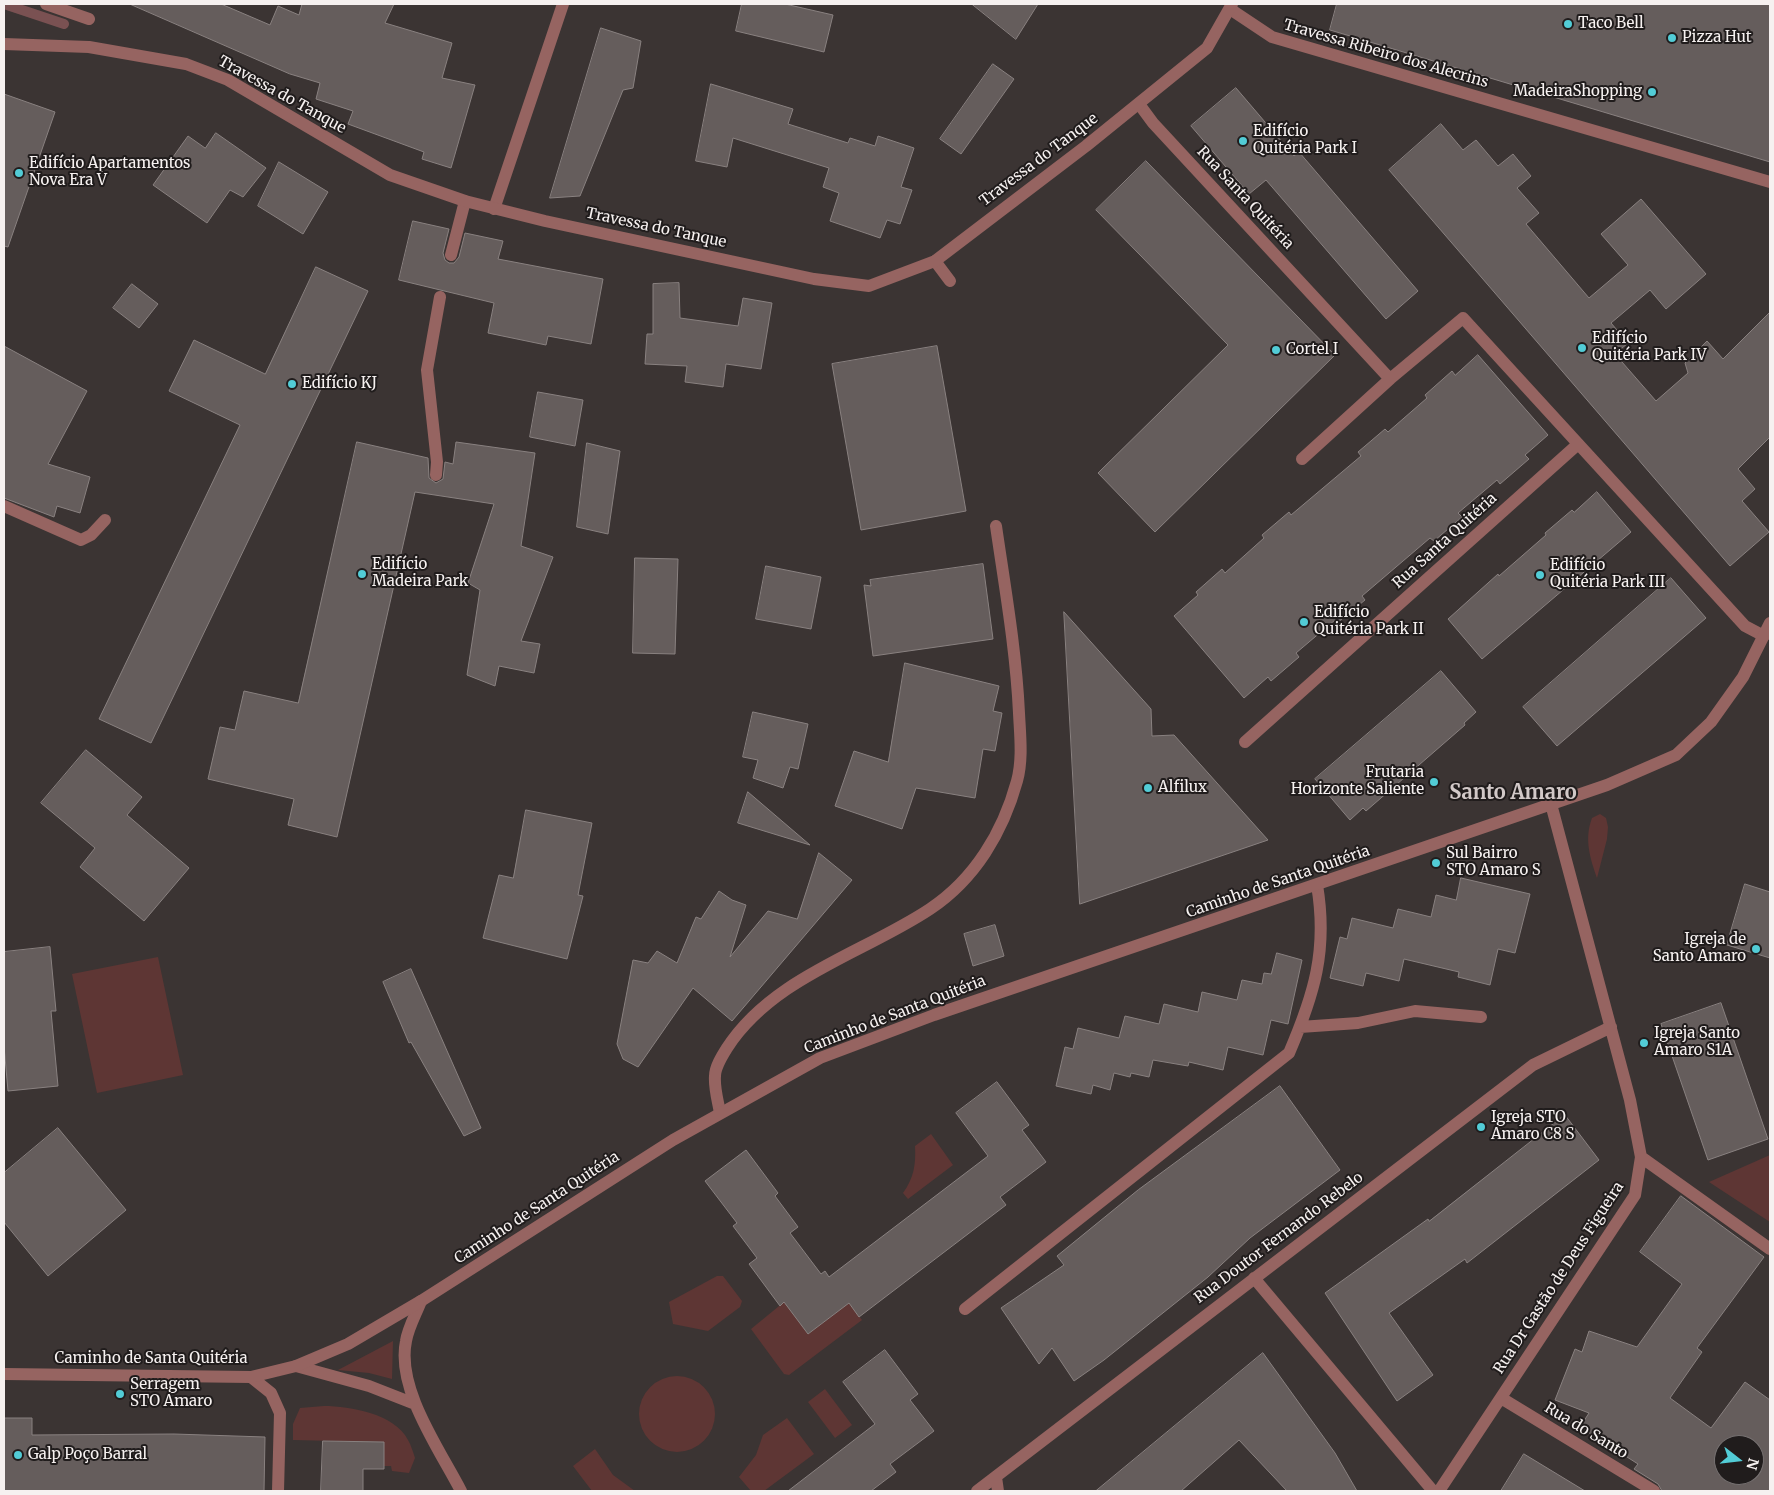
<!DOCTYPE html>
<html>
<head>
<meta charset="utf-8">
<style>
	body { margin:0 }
	#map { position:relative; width:1774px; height:1495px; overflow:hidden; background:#3b3433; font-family:Merriweather,serif }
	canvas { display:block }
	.frame { position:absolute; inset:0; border:5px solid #f6f1f0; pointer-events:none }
	.north { position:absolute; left:1714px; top:1435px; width:50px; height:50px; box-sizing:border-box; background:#201c1c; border:1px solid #767171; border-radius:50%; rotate:106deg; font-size:14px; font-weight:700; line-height:20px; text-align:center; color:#f6f1f0 }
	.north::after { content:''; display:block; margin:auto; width:18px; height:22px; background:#52ccd6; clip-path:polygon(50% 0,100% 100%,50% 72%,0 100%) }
</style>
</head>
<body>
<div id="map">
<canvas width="1774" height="1495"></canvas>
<div class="frame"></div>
<div class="north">N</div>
</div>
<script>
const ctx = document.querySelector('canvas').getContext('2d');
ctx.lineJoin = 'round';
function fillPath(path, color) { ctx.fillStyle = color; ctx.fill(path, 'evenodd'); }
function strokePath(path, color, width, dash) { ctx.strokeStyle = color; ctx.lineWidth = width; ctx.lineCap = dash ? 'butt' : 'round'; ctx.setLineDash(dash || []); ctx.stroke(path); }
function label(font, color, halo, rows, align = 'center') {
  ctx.font = font + ' Merriweather,serif'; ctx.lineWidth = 4; ctx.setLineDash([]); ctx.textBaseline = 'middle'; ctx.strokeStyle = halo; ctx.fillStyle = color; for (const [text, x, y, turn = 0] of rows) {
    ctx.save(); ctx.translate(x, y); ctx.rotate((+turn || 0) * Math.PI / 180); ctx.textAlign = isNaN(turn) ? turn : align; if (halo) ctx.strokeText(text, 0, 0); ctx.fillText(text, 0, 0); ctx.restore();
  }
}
fillPath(new Path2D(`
	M 1600,814 L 1606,818 L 1608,827 L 1607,839 L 1597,878 C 1590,858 1584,839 1592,818 Z
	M 158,957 L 183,1075 L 97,1093 L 72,974 Z
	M 931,1134 L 953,1165 L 908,1199 L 903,1193 C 914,1178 916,1164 915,1146 Z
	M 1770,1155 L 1770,1222 L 1709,1182 Z
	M 717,1276 L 723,1276 L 742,1301 L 740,1307 L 708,1331 L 673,1324 L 669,1302 Z
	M 784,1302 L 808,1334 L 849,1303 L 862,1320 L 789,1375 L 784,1374 L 751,1329 Z
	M 393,1341 L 392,1379 L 369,1373 L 338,1370 Z
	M639 1414a38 38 0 1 1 76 0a38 38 0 1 1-76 0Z
	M 825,1389 L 852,1425 L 835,1438 L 808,1402 Z
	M 324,1406 C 350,1406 395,1414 408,1440 C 411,1445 413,1452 415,1458 L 409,1473 L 392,1471 L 391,1466 L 384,1466 L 384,1442 L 293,1440 L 293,1424 L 300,1408 Z
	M 787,1418 L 814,1454 L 764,1491 L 751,1491 L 739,1477 L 756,1455 L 763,1435 Z
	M 595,1449 L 613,1475 L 635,1491 L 592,1491 L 573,1466 Z`), '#5e3634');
strokePath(new Path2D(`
	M 4,4 L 64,24`), '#7a5152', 10);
const building = new Path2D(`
	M 130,4 L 221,4 L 270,25 L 278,6 L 299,15 L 302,4 L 394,4 L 385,23 L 452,43 L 442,78 L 475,85 L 451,168 L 422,159 L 424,152 L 348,124 L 353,111 L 316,99 L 320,83 L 290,74 Z
	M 742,4 L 785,4 L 833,15 L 824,52 L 736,31 Z
	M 972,4 L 1038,4 L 1016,39 Z
	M 1337,4 L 1770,4 L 1770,162 L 1330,30 Z
	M 601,28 L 641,41 L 633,88 L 623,90 L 580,196 L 550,198 Z
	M 993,64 L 1014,79 L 961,154 L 940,139 Z
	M 711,84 L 793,109 L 788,124 L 848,143 L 850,138 L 875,146 L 878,136 L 914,148 L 901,187 L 912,190 L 900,224 L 887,220 L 880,238 L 830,221 L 839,193 L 823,187 L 829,168 L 733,138 L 727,167 L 696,161 Z
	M 1236,88 L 1294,156 L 1299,152 L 1418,291 L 1386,319 L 1266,180 L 1249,194 L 1191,126 Z
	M 4,94 L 55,112 L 8,247 L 4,246 Z
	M 1441,124 L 1463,150 L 1476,140 L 1498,166 L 1513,154 L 1531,176 L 1517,188 L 1539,213 L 1526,224 L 1589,298 L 1628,265 L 1601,234 L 1641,199 L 1706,274 L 1666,309 L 1650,290 L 1611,323 L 1628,343 L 1615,354 L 1656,401 L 1688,373 L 1685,363 L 1707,341 L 1723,359 L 1770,312 L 1770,437 L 1738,469 L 1755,489 L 1742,501 L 1769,532 L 1730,566 L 1389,170 Z
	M 216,133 L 266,168 L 243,197 L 230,190 L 207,223 L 153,185 L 188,136 L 205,148 Z
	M 1146,161 L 1335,355 L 1155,532 L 1098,473 L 1228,345 L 1096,210 Z
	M 279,162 L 328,192 L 303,234 L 258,206 Z
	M 413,221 L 449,229 L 443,253 L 445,260 L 449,263 L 454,263 L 459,257 L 465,233 L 503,241 L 498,259 L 603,279 L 591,344 L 548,336 L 546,345 L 488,333 L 494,303 L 399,280 Z
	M 316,267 L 368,291 L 151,743 L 99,719 L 240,425 L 169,391 L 194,340 L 265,374 Z
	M 679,283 L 680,318 L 738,326 L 743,298 L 772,303 L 761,369 L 726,364 L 723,387 L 685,382 L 687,366 L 645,364 L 647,334 L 653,334 L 653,284 Z
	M 132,284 L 158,304 L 139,328 L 113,308 Z
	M 4,346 L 87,391 L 48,464 L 90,477 L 80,513 L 57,506 L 54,517 L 4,498 Z
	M 937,346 L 966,511 L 861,530 L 832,364 Z
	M 1478,355 L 1548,435 L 1525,455 L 1529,459 L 1500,484 L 1497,480 L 1458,513 L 1462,517 L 1434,541 L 1430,538 L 1362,596 L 1365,600 L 1337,623 L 1335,620 L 1296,653 L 1299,657 L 1271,681 L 1268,677 L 1244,698 L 1174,616 L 1198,595 L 1196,592 L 1222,569 L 1225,573 L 1264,538 L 1262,535 L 1289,512 L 1291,515 L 1361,456 L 1358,452 L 1385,429 L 1388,432 L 1427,398 L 1425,395 L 1452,371 L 1455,375 Z
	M 538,392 L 583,400 L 575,446 L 530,437 Z
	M 357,442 L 428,458 L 429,478 L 436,483 L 443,479 L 445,462 L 453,464 L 456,442 L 535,453 L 521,546 L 553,557 L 521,641 L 540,644 L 534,673 L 499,666 L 495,686 L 467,675 L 480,590 L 468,583 L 494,504 L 415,492 L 337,837 L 288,825 L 294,799 L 208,779 L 220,727 L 235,730 L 244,691 L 298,703 Z
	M 587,443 L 620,451 L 608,534 L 577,527 Z
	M 1597,492 L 1631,532 L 1482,659 L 1448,619 L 1498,574 L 1499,576 L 1546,535 L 1545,533 L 1572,510 L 1574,512 Z
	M 635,558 L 678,559 L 675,654 L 633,653 Z
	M 983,564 L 993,639 L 873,656 L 864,585 L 871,586 L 870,580 Z
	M 766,566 L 821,577 L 811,629 L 756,619 Z
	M 1671,578 L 1706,618 L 1557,746 L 1523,707 Z
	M 1064,612 L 1151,709 L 1152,736 L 1174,735 L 1268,840 L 1080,904 Z
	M 905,663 L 999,686 L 993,711 L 1002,713 L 995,751 L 983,749 L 975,798 L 916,788 L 902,829 L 835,806 L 854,751 L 888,762 Z
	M 1441,671 L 1476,712 L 1464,723 L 1465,725 L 1366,811 L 1363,808 L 1350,820 L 1315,779 Z
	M 753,712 L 808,724 L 798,769 L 790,767 L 783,788 L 753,778 L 758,760 L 743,757 Z
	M 86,750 L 142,797 L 127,815 L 189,868 L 144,921 L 80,867 L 95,848 L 41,803 Z
	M 748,792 L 810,845 L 738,823 Z
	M 526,810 L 592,823 L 578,895 L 583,896 L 567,959 L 483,938 L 499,875 L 513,878 Z
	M 819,853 L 852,880 L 732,1021 L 693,988 L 638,1067 L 623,1059 L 617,1044 L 633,960 L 648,963 L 657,951 L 677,963 L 696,917 L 701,919 L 719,891 L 732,900 L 746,905 L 730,957 L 768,911 L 797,919 Z
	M 1461,878 L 1530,894 L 1515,953 L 1498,949 L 1490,985 L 1458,977 L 1459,972 L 1404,959 L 1399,981 L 1366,973 L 1363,986 L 1330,978 L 1340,937 L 1347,939 L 1352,918 L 1393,928 L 1398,909 L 1431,917 L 1436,895 L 1456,900 Z
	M 1745,884 L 1770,892 L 1770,958 L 1727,945 Z
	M 995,925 L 1004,956 L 973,966 L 964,934 Z
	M 50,947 L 56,1011 L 51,1011 L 58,1086 L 8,1091 L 4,1046 L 4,952 Z
	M 1277,953 L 1302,960 L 1288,1024 L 1271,1020 L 1263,1055 L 1228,1047 L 1223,1070 L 1189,1062 L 1188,1066 L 1153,1060 L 1149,1077 L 1131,1073 L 1130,1077 L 1114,1073 L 1110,1090 L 1093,1085 L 1091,1094 L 1056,1086 L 1065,1047 L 1073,1049 L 1078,1028 L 1119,1038 L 1125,1016 L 1159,1024 L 1164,1004 L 1198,1012 L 1202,992 L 1237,1000 L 1242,980 L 1262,984 L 1264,973 L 1271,974 Z
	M 411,969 L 481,1128 L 464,1136 L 411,1042 L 409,1043 L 383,982 Z
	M 1721,1003 L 1768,1139 L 1708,1160 L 1661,1024 Z
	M 997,1082 L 1029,1125 L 1022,1130 L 1046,1162 L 1000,1197 L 1006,1205 L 859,1317 L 849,1303 L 808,1334 L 784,1302 L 780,1306 L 749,1264 L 757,1258 L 733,1226 L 737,1223 L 705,1181 L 746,1150 L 778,1193 L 775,1196 L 798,1227 L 790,1233 L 821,1274 L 825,1271 L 829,1277 L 988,1156 L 956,1113 Z
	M 1280,1086 L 1340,1170 L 1250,1238 L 1208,1277 L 1104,1360 L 1074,1381 L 1052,1348 L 1039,1364 L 1001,1308 L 1064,1265 L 1057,1256 L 1138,1190 Z
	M 1565,1115 L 1599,1160 L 1467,1263 L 1465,1259 L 1389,1313 L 1433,1375 L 1397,1401 L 1325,1293 L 1428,1219 L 1429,1221 Z
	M 58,1128 L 126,1210 L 48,1276 L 4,1222 L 4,1173 Z
	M 1681,1196 L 1764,1257 L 1697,1348 L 1702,1352 L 1670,1398 L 1711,1428 L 1745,1382 L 1770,1400 L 1770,1491 L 1662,1491 L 1658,1484 L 1634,1469 L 1638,1464 L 1580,1427 L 1589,1413 L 1555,1400 L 1575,1349 L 1582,1352 L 1589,1331 L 1637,1347 L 1682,1284 L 1640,1252 ZM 1724,1445 L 1754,1445 L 1754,1475 L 1724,1475 Z
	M 885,1350 L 918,1394 L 910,1400 L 934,1431 L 890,1464 L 896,1472 L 871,1491 L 788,1491 L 875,1424 L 843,1382 Z
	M 1263,1353 L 1335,1453 L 1357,1491 L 1287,1491 L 1239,1440 L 1181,1491 L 1096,1491 Z
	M 4,1418 L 32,1418 L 32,1435 L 174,1434 L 265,1437 L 264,1491 L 4,1491 Z
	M 323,1441 L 384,1442 L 384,1469 L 363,1469 L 363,1491 L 321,1491 Z
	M 1524,1454 L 1585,1491 L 1501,1491 Z`);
fillPath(building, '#655d5c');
strokePath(building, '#898180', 1);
strokePath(new Path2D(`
	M 46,4 L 89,19
	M 494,209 L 563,4
	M 451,255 L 465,201
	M 935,261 L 950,281
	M 436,475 L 437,462 L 427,370 L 440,297
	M 1300,1027 L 1358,1023 L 1415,1011 L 1481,1017
	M 720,1113 C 718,1101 714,1088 715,1076 C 715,1067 722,1056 727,1048 C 773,977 864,953 930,909 C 975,879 1003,832 1017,781 C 1023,759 1020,735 1019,713 C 1016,650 1005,588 996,526
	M 965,1309 L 1289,1053 C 1314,995 1328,950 1317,885
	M 251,1377 L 271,1393 L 280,1413 L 278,1491`), '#966461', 12);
strokePath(new Path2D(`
	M 1230,9 L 1272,37 L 1770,182
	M 1139,104 L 1153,123 L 1390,379
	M 1302,459 L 1390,379 L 1463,318 L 1745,626 L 1764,636
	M 4,506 L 81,540 L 91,535 L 105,520
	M 1245,742 L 1577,445
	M 1641,1157 L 1770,1249
	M 1254,1278 L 1433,1491
	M 421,1301 C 416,1314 408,1328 406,1341 C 396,1389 440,1450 461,1491
	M 296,1366 L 369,1386 L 415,1404
	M 1501,1398 L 1654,1491
	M 996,1477 L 998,1491
	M 977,1491 L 1533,1065 L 1611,1027
	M 1439,1491 L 1635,1195 L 1641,1157 L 1630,1100 L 1551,804`), '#966461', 12);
strokePath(new Path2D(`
	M 4,44 L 89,47 L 186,64 L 228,80 L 390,175 L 465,201 L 545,221 L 814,279 L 869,286 L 935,261 L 1086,146 L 1207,48 L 1232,4
	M 4,1374 L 251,1377 L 296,1366 L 348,1344 L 421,1301 L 673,1140 L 820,1058 L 934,1015 L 1607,785 L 1676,755 L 1711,722 L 1743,677 L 1770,623`), '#966461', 12);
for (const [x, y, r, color] of [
	[1568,24,5,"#52ccd6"],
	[1672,38,5,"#52ccd6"],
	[1652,92,5,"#52ccd6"],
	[1243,141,5,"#52ccd6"],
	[19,173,5,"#52ccd6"],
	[1582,348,5,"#52ccd6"],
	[1276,350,5,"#52ccd6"],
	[292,384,5,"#52ccd6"],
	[362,574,5,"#52ccd6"],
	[1540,575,5,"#52ccd6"],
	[1304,622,5,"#52ccd6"],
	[1434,782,5,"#52ccd6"],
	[1148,788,5,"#52ccd6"],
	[1436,863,5,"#52ccd6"],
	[1756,949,5,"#52ccd6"],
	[1644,1043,5,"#52ccd6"],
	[1481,1127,5,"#52ccd6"],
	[120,1394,5,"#52ccd6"],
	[18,1455,5,"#52ccd6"]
]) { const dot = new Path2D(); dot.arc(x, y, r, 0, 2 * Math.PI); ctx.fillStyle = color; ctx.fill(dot); strokePath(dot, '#201c1c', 2); }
label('15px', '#f6f1f0', '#201c1c', [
	["Taco Bell",1578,24],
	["Pizza Hut",1682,38],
	["MadeiraShopping",1642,92,"right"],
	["Edifício",1253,132],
	["Quitéria Park I",1253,149],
	["Edifício Apartamentos",29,164],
	["Nova Era V",29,181],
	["Edifício",1592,339],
	["Quitéria Park IV",1592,356],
	["Cortel I",1286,350],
	["Edifício KJ",302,384],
	["Edifício",372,565],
	["Madeira Park",372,582],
	["Edifício",1550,566],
	["Quitéria Park III",1550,583],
	["Edifício",1314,613],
	["Quitéria Park II",1314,630],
	["Frutaria",1424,773,"right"],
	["Horizonte Saliente",1424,790,"right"],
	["Alfilux",1158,788],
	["Sul Bairro",1446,854],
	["STO Amaro S",1446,871],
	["Igreja de",1746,940,"right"],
	["Santo Amaro",1746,957,"right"],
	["Igreja Santo",1654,1034],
	["Amaro S1A",1654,1051],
	["Igreja STO",1491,1118],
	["Amaro C8 S",1491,1135],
	["Serragem",130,1385],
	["STO Amaro",130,1402],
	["Galp Poço Barral",28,1455]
], 'left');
label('15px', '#f6f1f0', '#201c1c', [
	["Travessa Ribeiro dos Alecrins",1386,54,16],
	["Travessa do Tanque",282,95,29],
	["Travessa do Tanque",1039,160,-37],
	["Rua Santa Quitéria",1245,198,47],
	["Travessa do Tanque",656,228,12],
	["Rua Santa Quitéria",1445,541,-42],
	["Caminho de Santa Quitéria",1278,882,-19],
	["Caminho de Santa Quitéria",895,1015,-21],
	["Caminho de Santa Quitéria",537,1208,-33],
	["Rua Doutor Fernando Rebelo",1279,1238,-37],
	["Rua Dr Gastão de Deus Figueira",1559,1278,-57],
	["Caminho de Santa Quitéria",151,1359],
	["Rua do Santo",1586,1431,31]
]);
label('bold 20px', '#d2c9c8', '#201c1c', [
	["Santo Amaro",1513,793]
]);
</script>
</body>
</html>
